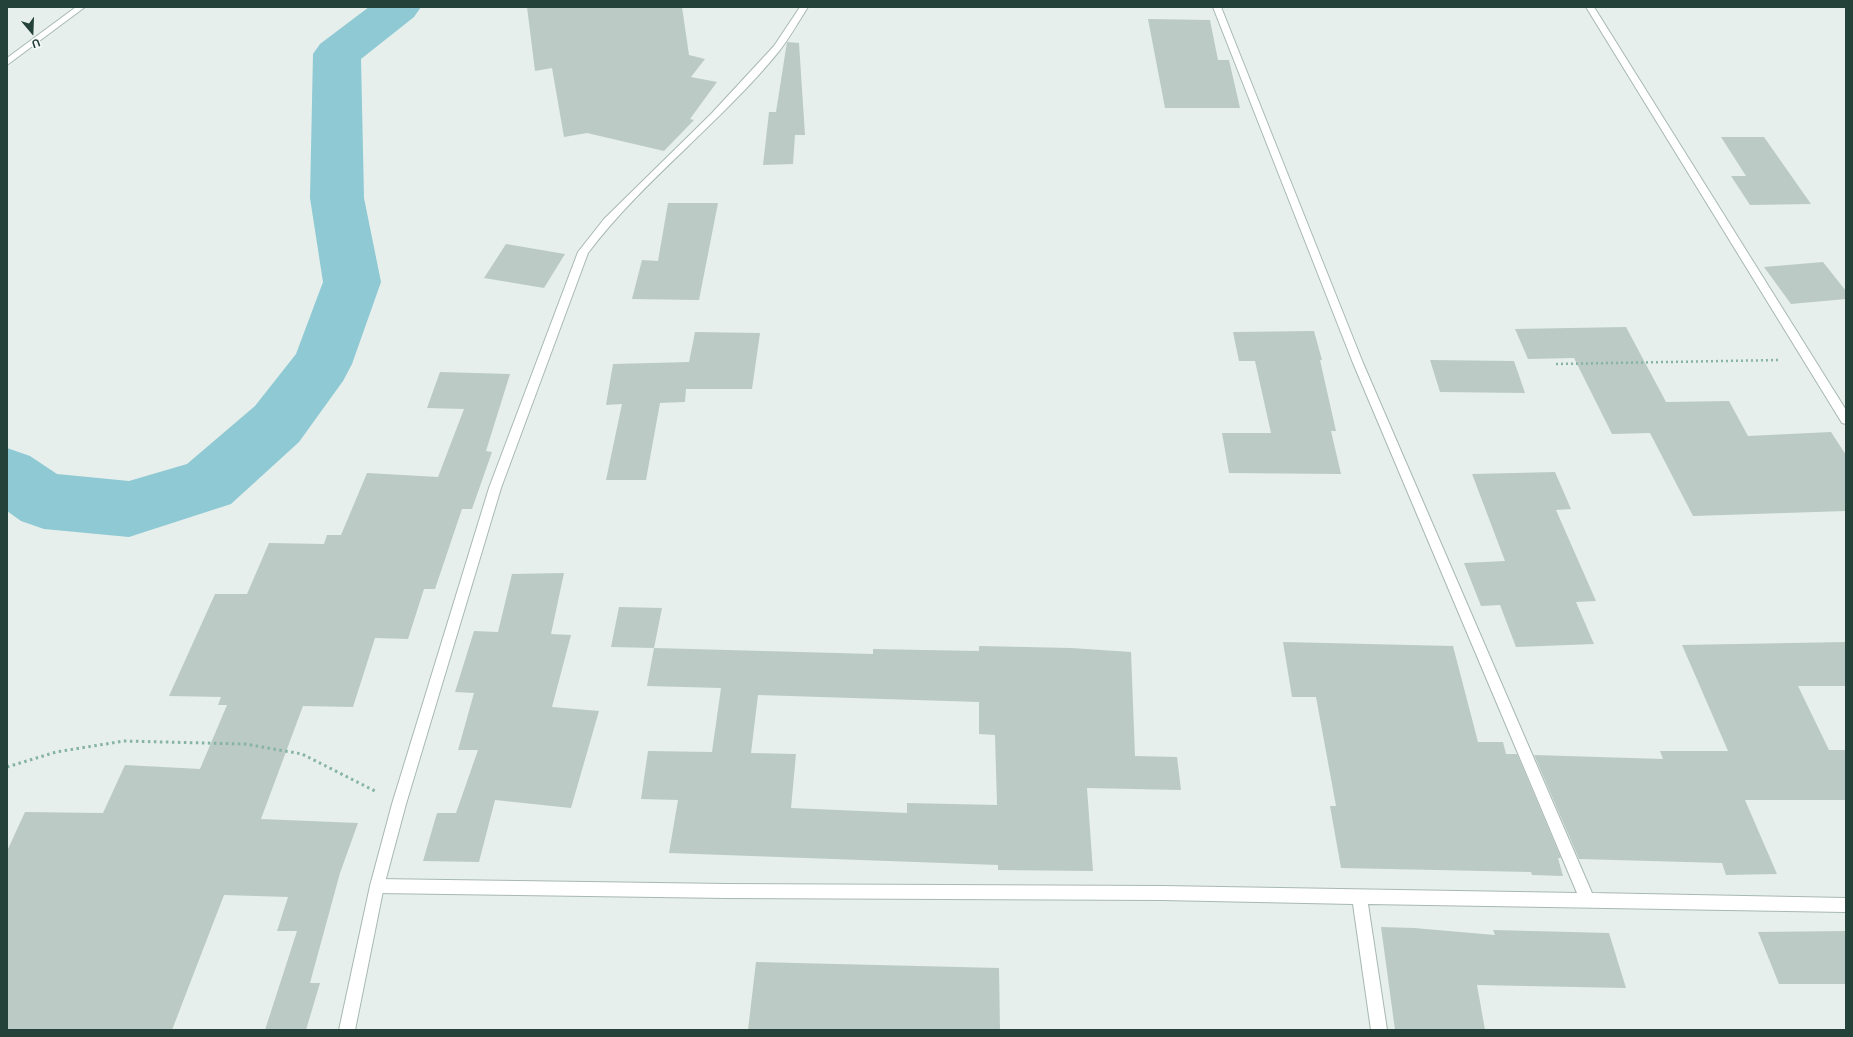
<!DOCTYPE html>
<html>
<head>
<meta charset="utf-8">
<style>
	body { margin:0 }
	#map { position:relative; width:1853px; height:1037px; overflow:hidden; background:#e6efeb; font-family:Inter,sans-serif }
	canvas { display:block }
	.frame { position:absolute; inset:0; border:8px solid #24423a; pointer-events:none }
	.north { position:absolute; left:12px; top:12px; width:40px; height:40px; -webkit-text-stroke:3px #f7fbf9; paint-order:stroke; rotate:161deg; font-size:11px; font-weight:700; line-height:16px; text-align:center; color:#24423a }
	.north::after { content:''; display:block; margin:auto; width:14px; height:18px; background:#24423a; clip-path:polygon(50% 0,100% 100%,50% 72%,0 100%) }
</style>
</head>
<body>
<div id="map">
<canvas width="1853" height="1037"></canvas>
<div class="frame"></div>
<div class="north">U</div>
</div>
<script>
const ctx = document.querySelector('canvas').getContext('2d');
ctx.lineJoin = 'round';
function fillPath(path, color) { ctx.fillStyle = color; ctx.fill(path, 'evenodd'); }
function strokePath(path, color, width, dash) { ctx.strokeStyle = color; ctx.lineWidth = width; ctx.lineCap = dash ? 'butt' : 'round'; ctx.setLineDash(dash || []); ctx.stroke(path); }
fillPath(new Path2D(`
	M 369,7 L 421,7 L 414,17 L 361,59 L 364,198 L 381,282 L 352,364 L 343,381 L 299,442 L 231,504 L 129,537 L 44,529 L 21,521 L 7,511 L 7,448 L 30,456 L 57,474 L 129,481 L 187,464 L 255,406 L 296,354 L 323,282 L 310,198 L 313,54 L 320,44 Z`), '#8ec9d4');
fillPath(new Path2D(`
	M 527,7 L 682,7 L 689,55 L 705,59 L 691,77 L 717,82 L 690,119 L 694,120 L 664,151 L 587,133 L 564,137 L 552,68 L 535,71 Z
	M 1148,19 L 1210,20 L 1218,60 L 1229,60 L 1240,108 L 1165,108 Z
	M 787,42 L 799,43 L 805,135 L 795,135 L 793,164 L 763,165 L 769,112 L 776,112 Z
	M 1721,137 L 1764,137 L 1811,204 L 1750,205 L 1731,176 L 1746,176 Z
	M 668,203 L 718,203 L 699,300 L 632,299 L 642,260 L 658,261 Z
	M 506,244 L 565,254 L 544,288 L 484,278 Z
	M 1823,262 L 1846,291 L 1846,299 L 1791,304 L 1764,267 Z
	M 1626,327 L 1666,402 L 1729,401 L 1748,436 L 1831,432 L 1846,455 L 1846,511 L 1693,516 L 1650,433 L 1612,434 L 1574,358 L 1528,359 L 1515,329 Z
	M 1314,331 L 1322,360 L 1320,360 L 1336,431 L 1331,431 L 1341,474 L 1229,473 L 1222,433 L 1271,433 L 1255,361 L 1239,361 L 1233,332 Z
	M 695,332 L 760,333 L 752,389 L 686,389 L 685,402 L 660,403 L 646,480 L 606,480 L 622,404 L 606,405 L 613,364 L 689,362 Z
	M 1430,360 L 1514,361 L 1525,393 L 1440,392 Z
	M 440,372 L 510,374 L 486,451 L 492,452 L 472,509 L 462,509 L 435,589 L 424,589 L 408,639 L 375,638 L 353,707 L 303,706 L 261,819 L 358,823 L 340,873 L 310,983 L 320,983 L 306,1030 L 265,1030 L 297,931 L 277,931 L 288,897 L 224,895 L 172,1030 L 7,1030 L 7,851 L 25,812 L 103,813 L 125,765 L 200,769 L 227,705 L 218,705 L 221,697 L 169,696 L 215,594 L 247,594 L 269,543 L 324,544 L 327,535 L 341,535 L 367,473 L 438,477 L 464,409 L 427,408 Z
	M 1555,472 L 1571,509 L 1556,510 L 1596,601 L 1576,602 L 1594,644 L 1516,647 L 1500,605 L 1481,606 L 1464,563 L 1505,561 L 1472,474 Z
	M 564,573 L 551,634 L 571,635 L 552,707 L 599,711 L 571,808 L 495,800 L 479,862 L 423,861 L 437,813 L 456,813 L 478,750 L 458,750 L 474,693 L 455,692 L 474,631 L 498,632 L 512,574 Z
	M 619,607 L 662,608 L 654,648 L 873,654 L 873,649 L 979,651 L 979,646 L 1071,648 L 1131,652 L 1135,756 L 1177,757 L 1181,790 L 1087,788 L 1093,871 L 998,870 L 998,865 L 669,853 L 678,800 L 641,799 L 648,751 L 712,752 L 721,688 L 647,686 L 654,648 L 611,647 ZM 758,695 L 979,702 L 979,734 L 995,735 L 997,805 L 907,803 L 907,813 L 791,808 L 796,754 L 751,753 Z
	M 1283,642 L 1453,646 L 1478,742 L 1503,742 L 1506,754 L 1517,754 L 1561,858 L 1558,858 L 1563,876 L 1532,875 L 1531,872 L 1341,868 L 1330,806 L 1336,806 L 1316,697 L 1292,697 Z
	M 1846,642 L 1846,686 L 1798,686 L 1829,750 L 1846,750 L 1846,800 L 1745,800 L 1777,874 L 1726,875 L 1722,863 L 1579,859 L 1534,755 L 1663,759 L 1660,751 L 1728,751 L 1682,645 Z
	M 1381,927 L 1414,928 L 1495,935 L 1493,930 L 1609,933 L 1626,988 L 1477,985 L 1485,1030 L 1395,1030 Z
	M 1846,931 L 1846,984 L 1779,984 L 1758,932 Z
	M 756,962 L 999,968 L 1000,1030 L 748,1030 Z`), '#bbcac4');
const service = new Path2D(`
	M 76,7 L 85,7 L 7,65 L 7,58 Z
	M 800,7 L 808,7 C 799,21 790,37 780,50 C 721,123 644,179 588,253 L 501,488 L 406,804 L 384,886 L 355,1030 L 339,1030 L 370,886 L 392,804 L 489,488 L 578,252 L 604,219 L 711,114 L 774,46 Z`);
const minor = new Path2D(`
	M 1213,7 L 1221,7 L 1363,363 L 1592,893 L 1846,898 L 1846,912 L 1368,904 L 1387,1030 L 1371,1030 L 1353,904 L 1162,900 L 727,898 L 377,893 L 372,891 L 370,886 L 372,881 L 377,879 L 727,884 L 1162,886 L 1577,893 L 1353,363 Z
	M 1586,7 L 1594,7 L 1846,410 L 1846,424 L 1842,423 Z`);
strokePath(service, '#a8b8b2', 2);
strokePath(minor, '#a8b8b2', 2);
strokePath(new Path2D(`
	M 1556,364 L 1779,360`), '#86b3a5', 2.5, [2, 3]);
strokePath(new Path2D(`
	M 7,767 L 56,752 L 124,741 L 245,744 L 302,754 L 375,791`), '#86b3a5', 3, [2.5, 3.5]);
fillPath(service, '#fff');
fillPath(minor, '#fff');
</script>
</body>
</html>
